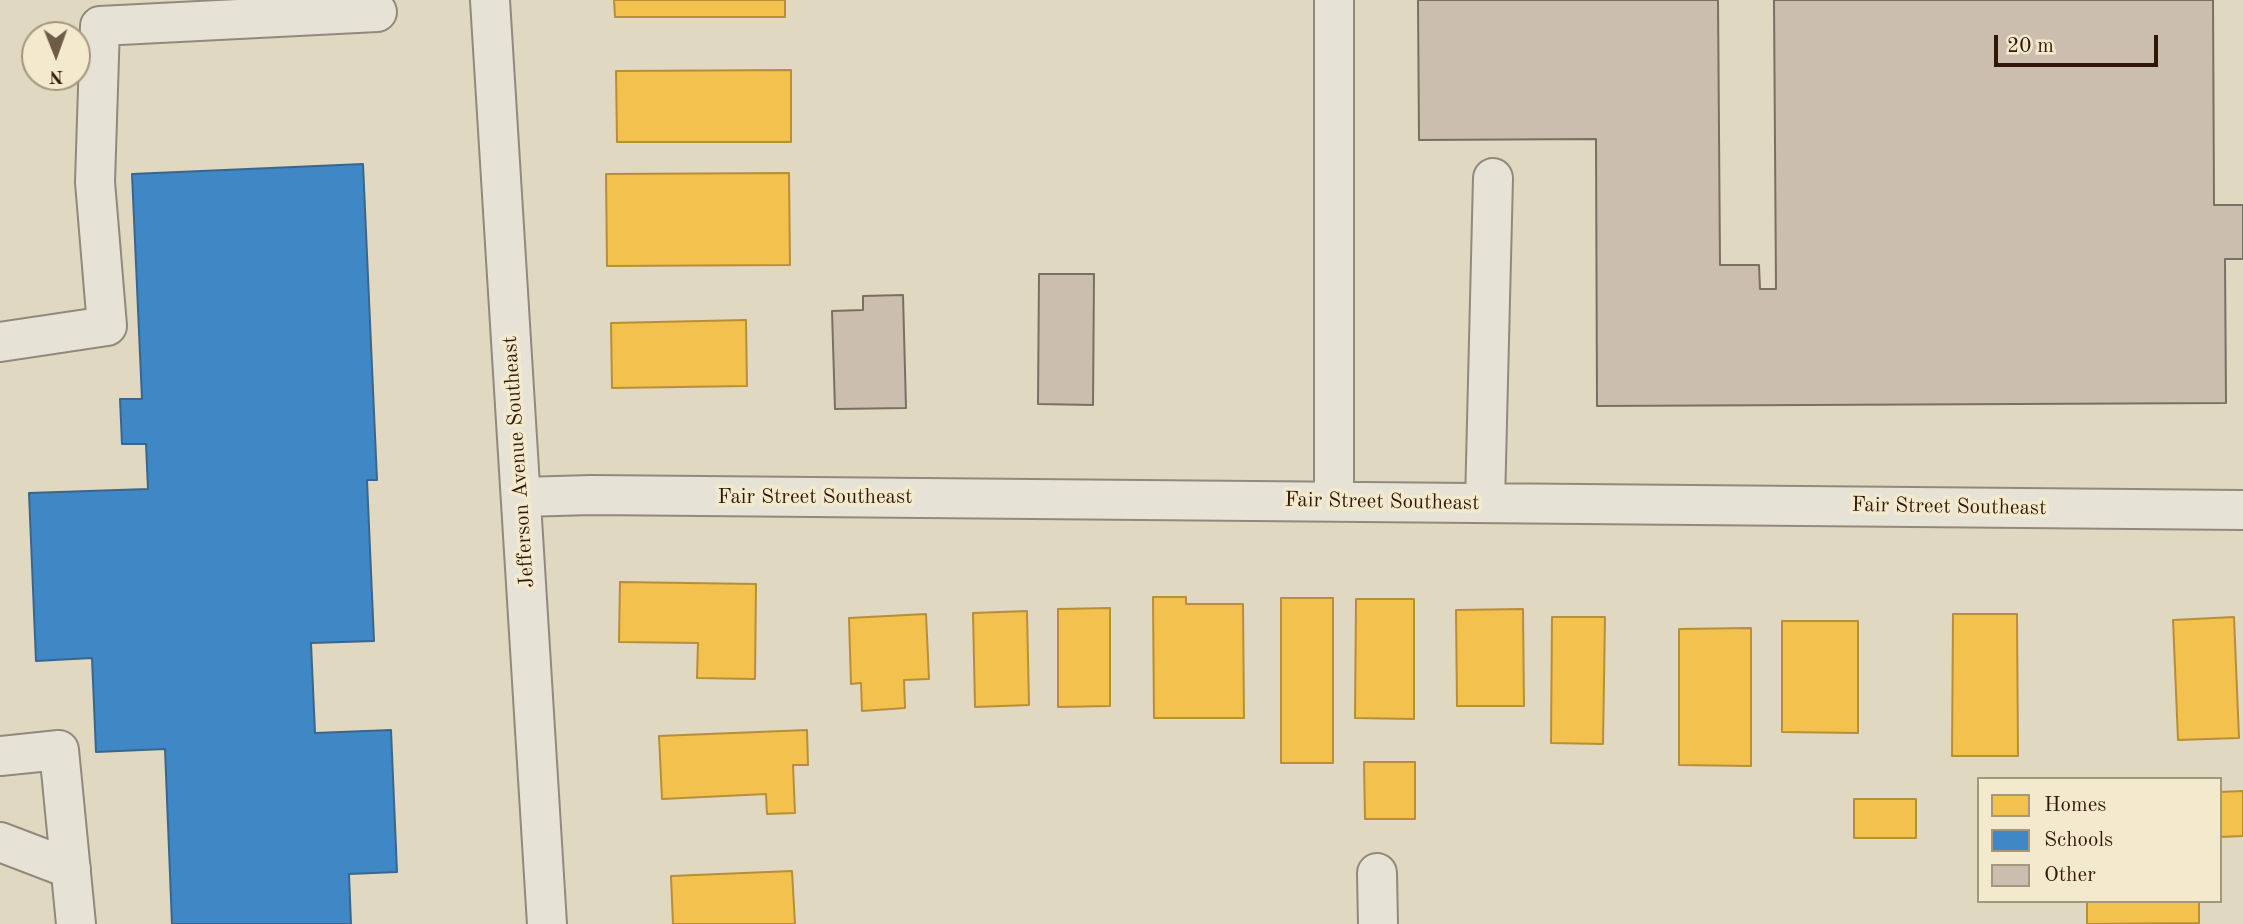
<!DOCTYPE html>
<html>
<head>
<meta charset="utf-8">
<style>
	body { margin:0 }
	#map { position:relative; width:2243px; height:924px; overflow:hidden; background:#e0d8c1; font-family:"Old Standard TT",serif }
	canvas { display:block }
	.legend { position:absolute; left:1977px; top:777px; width:245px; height:126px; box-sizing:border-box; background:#f3eace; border:2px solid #a5967e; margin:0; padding:9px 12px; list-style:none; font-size:21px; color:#311707 }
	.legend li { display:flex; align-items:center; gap:14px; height:35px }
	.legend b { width:35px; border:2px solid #a5967e }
	.north { position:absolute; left:21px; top:21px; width:70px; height:70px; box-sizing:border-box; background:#f3eace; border:2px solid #a5967e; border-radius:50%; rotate:179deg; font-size:19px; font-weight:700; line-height:28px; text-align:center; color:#311707 }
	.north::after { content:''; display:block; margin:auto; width:24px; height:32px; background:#6e5b48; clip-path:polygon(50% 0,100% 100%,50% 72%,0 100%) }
	.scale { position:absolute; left:1994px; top:35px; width:164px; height:32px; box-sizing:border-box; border:4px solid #311707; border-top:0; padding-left:9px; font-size:21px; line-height:24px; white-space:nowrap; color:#311707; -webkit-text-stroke:5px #f3eace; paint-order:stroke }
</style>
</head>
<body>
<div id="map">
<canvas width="2243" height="924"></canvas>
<ul class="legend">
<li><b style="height:19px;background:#f2c14e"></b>Homes</li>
<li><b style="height:19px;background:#3f88c5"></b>Schools</li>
<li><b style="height:19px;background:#ccbeae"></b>Other</li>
</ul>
<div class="north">N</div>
<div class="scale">20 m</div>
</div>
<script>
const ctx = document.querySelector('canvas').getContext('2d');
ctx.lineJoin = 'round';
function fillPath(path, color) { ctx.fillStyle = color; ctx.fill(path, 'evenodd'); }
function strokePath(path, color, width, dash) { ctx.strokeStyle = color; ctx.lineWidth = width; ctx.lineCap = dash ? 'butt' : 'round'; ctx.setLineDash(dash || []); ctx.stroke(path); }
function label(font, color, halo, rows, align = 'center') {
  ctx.font = font + ' "Old Standard TT",serif'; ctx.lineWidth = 7; ctx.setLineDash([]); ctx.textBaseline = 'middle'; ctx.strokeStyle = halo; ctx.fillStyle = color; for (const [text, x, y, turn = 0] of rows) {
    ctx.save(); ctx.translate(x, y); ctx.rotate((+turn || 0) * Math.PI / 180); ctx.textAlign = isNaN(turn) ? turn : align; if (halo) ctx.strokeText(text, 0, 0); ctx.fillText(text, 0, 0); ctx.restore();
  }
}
const homes = new Path2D(`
	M 614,0 L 785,0 L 785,17 L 615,17 Z
	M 791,70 L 791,142 L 617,142 L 616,71 Z
	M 789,173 L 790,265 L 607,266 L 606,174 Z
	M 746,320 L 747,386 L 612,388 L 611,323 Z
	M 620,582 L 756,584 L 755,679 L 697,678 L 698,643 L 619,642 Z
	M 1153,597 L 1186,597 L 1186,604 L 1243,604 L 1244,718 L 1154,718 Z
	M 1281,598 L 1333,598 L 1333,763 L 1281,763 Z
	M 1356,599 L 1414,599 L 1414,719 L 1355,718 Z
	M 1110,608 L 1110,706 L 1058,707 L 1058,609 Z
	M 1523,609 L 1524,706 L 1457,706 L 1456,610 Z
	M 1027,611 L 1029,705 L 975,707 L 973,613 Z
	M 926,614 L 929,679 L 904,680 L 905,708 L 862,711 L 861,683 L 851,684 L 849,618 Z
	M 1953,614 L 2017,614 L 2018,756 L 1952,756 Z
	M 1552,617 L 1605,617 L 1603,744 L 1551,743 Z
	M 2234,617 L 2239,738 L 2178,740 L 2173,620 Z
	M 1782,621 L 1858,621 L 1858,733 L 1782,732 Z
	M 1751,628 L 1751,766 L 1679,765 L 1679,629 Z
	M 807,730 L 808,765 L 793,765 L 795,813 L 767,814 L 766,794 L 662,799 L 659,736 Z
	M 1364,762 L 1415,762 L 1415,819 L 1365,819 Z
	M 2243,791 L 2243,836 L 2220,837 L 2220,792 Z
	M 1854,799 L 1916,799 L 1916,838 L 1854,838 Z
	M 792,871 L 795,924 L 673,924 L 671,876 Z
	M 2087,901 L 2199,901 L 2199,923 L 2087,924 Z`);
fillPath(homes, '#f2c14e');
strokePath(homes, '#b88e39', 2);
const schools = new Path2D(`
	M 363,164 L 377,480 L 367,480 L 374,641 L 311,643 L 315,733 L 391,730 L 397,872 L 349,874 L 351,924 L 172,924 L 165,749 L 96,752 L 92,658 L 36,661 L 29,493 L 148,489 L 146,444 L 122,444 L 120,399 L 142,399 L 132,174 Z`);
fillPath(schools, '#3f88c5');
strokePath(schools, '#3b668c', 2);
const building = new Path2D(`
	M 1418,0 L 1718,0 L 1720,265 L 1759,265 L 1760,289 L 1776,289 L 1774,0 L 2213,0 L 2214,205 L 2243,205 L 2243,259 L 2225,259 L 2226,403 L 1597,406 L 1596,139 L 1419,140 Z
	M 1039,274 L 1094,274 L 1093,405 L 1038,404 Z
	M 903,295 L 906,408 L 835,409 L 832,311 L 863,310 L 863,296 Z`);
fillPath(building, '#ccbeae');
strokePath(building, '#787062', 2);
const minor = new Path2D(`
	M 490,0 L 547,924
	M 1334,0 L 1334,501
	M 0,342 L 107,326 L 95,182 L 100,26 L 377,12
	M 521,497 L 592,495 L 2243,510
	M 1485,503 L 1493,178
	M 0,756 L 59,750 L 76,924
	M 0,842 L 71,869
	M 1377,873 L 1378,924`);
strokePath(minor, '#91897b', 42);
strokePath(minor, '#e6e2d6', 38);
label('21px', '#311707', '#f3eace', [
	["Jefferson Avenue Southeast",519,462,-94],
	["Fair Street Southeast",815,497],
	["Fair Street Southeast",1382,502,1],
	["Fair Street Southeast",1949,507,1]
]);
</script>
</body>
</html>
